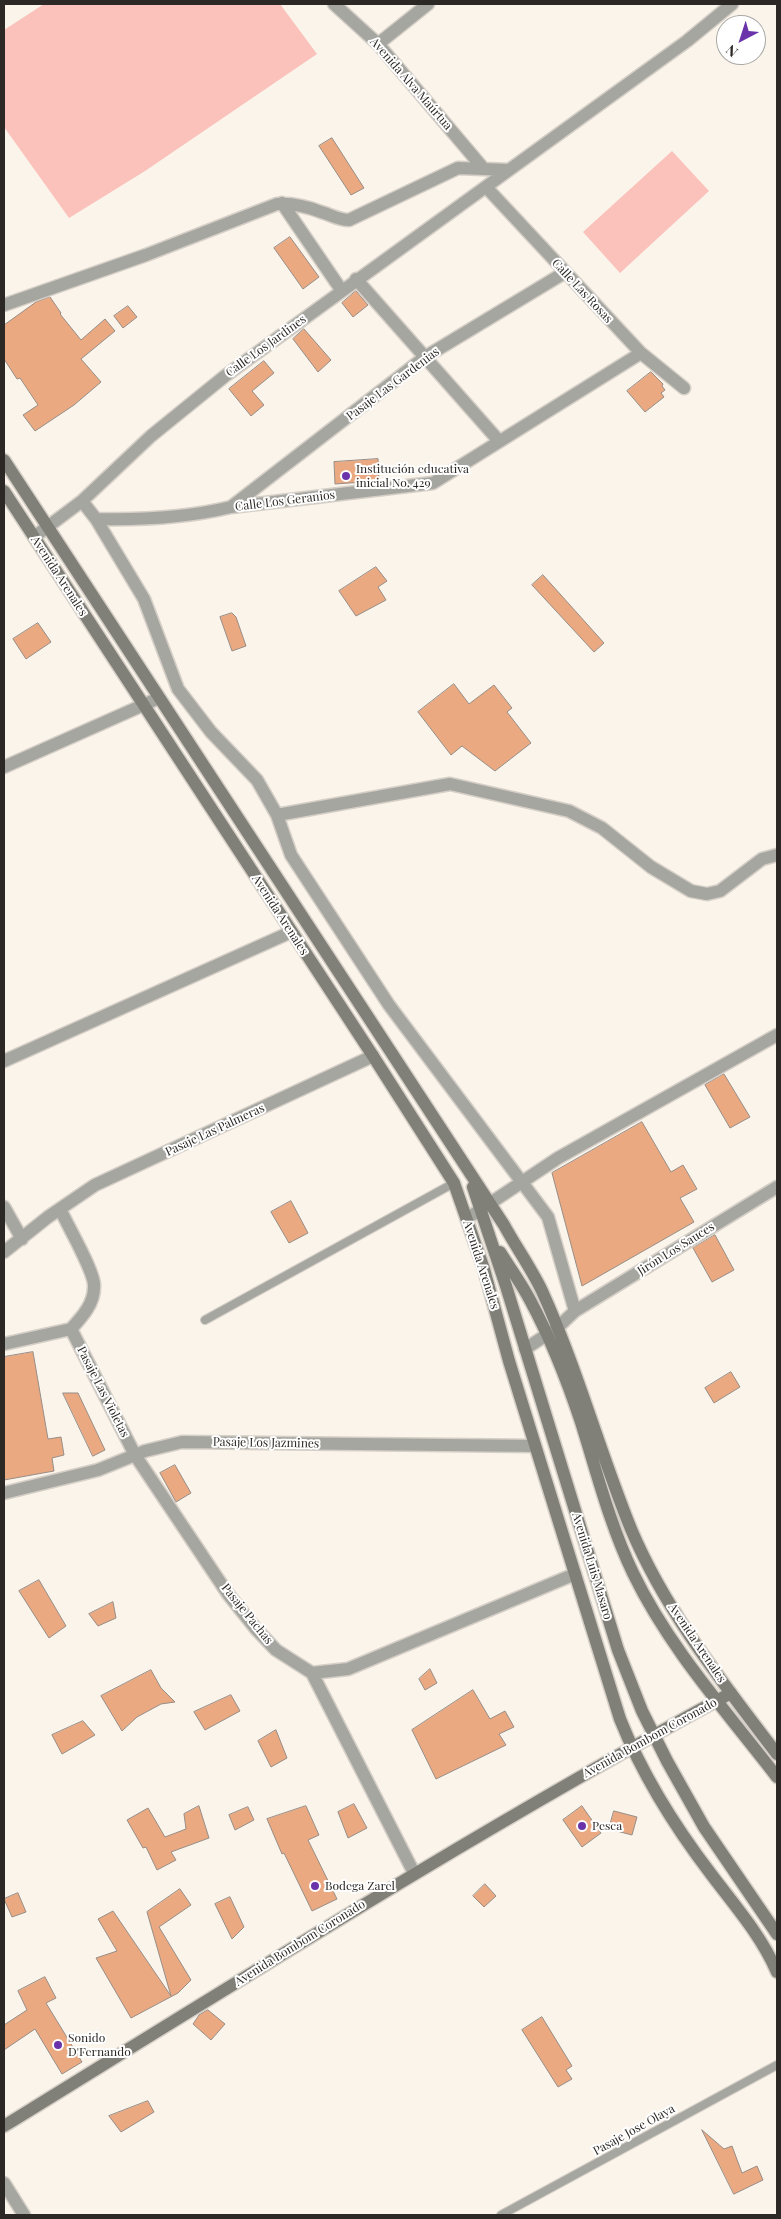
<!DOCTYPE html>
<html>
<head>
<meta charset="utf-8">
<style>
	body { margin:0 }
	#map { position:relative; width:781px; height:2219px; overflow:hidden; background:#faf4ea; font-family:"Playfair Display",serif }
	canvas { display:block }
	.frame { position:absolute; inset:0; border:5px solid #2b2825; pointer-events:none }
	.north { position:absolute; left:716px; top:15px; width:50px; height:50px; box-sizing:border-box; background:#fff; border:1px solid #aaa9a8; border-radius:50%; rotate:220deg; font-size:14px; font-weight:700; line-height:20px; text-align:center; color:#2b2825 }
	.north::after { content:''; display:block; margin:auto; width:18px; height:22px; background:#6a33a9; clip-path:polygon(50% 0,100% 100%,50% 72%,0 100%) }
</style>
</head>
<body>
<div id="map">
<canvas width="781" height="2219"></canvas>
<div class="frame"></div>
<div class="north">N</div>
</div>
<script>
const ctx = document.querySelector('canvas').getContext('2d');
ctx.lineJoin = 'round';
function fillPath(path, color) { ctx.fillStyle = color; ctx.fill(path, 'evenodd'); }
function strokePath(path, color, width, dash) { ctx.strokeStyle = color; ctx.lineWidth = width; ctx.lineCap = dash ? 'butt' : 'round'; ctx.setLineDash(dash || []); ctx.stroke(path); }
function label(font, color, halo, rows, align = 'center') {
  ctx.font = font + ' "Playfair Display",serif'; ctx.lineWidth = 4; ctx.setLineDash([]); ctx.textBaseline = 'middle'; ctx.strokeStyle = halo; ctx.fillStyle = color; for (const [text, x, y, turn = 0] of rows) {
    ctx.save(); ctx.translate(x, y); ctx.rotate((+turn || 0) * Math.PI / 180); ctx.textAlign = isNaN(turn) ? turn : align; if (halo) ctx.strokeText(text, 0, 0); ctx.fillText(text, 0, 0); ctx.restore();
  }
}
fillPath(new Path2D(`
	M 44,4 L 280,4 L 317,54 L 145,171 L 69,218 L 4,127 L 4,30 Z
	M 672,151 L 709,191 L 620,273 L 583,232 Z`), '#fbc1bb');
const building = new Path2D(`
	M 332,138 L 364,188 L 351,195 L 319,146 Z
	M 290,237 L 319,277 L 303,289 L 274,248 Z
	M 356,291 L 368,305 L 353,317 L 342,303 Z
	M 50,297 L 61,313 L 60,314 L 81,340 L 105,319 L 115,331 L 81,359 L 101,382 L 74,405 L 35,431 L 23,415 L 38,405 L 20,378 L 17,379 L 4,359 L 4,325 L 36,302 Z
	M 128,306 L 137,317 L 123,328 L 114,316 Z
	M 304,329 L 331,360 L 318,372 L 293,339 Z
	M 264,361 L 274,373 L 252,391 L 264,405 L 251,416 L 229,389 Z
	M 651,372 L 663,384 L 662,386 L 665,390 L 661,393 L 664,397 L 645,412 L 627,391 Z
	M 378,459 L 379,481 L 335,484 L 334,462 Z
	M 376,567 L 387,581 L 378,587 L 386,600 L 356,616 L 339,591 Z
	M 543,575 L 604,643 L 594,652 L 532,585 Z
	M 232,613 L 236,617 L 246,646 L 232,651 L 220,617 Z
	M 38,623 L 51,642 L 26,659 L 13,639 Z
	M 454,684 L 469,704 L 494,685 L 512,708 L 507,712 L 531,743 L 495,771 L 462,746 L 451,755 L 418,712 Z
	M 724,1074 L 750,1117 L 730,1128 L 705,1085 Z
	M 642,1122 L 671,1172 L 683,1165 L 697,1189 L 680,1198 L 694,1222 L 582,1286 L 552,1173 Z
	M 291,1201 L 308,1233 L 289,1243 L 271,1212 Z
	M 715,1235 L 734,1270 L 712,1282 L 693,1248 Z
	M 33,1352 L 48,1439 L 61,1437 L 64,1455 L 52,1458 L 54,1471 L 4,1480 L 4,1357 Z
	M 731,1372 L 740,1387 L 714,1403 L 705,1388 Z
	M 63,1393 L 78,1393 L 105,1450 L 93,1456 Z
	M 175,1465 L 191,1493 L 176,1502 L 160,1473 Z
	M 39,1580 L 66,1626 L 49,1638 L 19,1591 Z
	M 113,1602 L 116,1618 L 98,1626 L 89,1614 Z
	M 430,1669 L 437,1683 L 425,1690 L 419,1679 Z
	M 151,1670 L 161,1688 L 175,1702 L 161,1704 L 137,1717 L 122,1731 L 101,1696 Z
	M 473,1690 L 490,1719 L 505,1711 L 514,1727 L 499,1734 L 506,1745 L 436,1779 L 412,1730 Z
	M 231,1695 L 240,1711 L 205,1730 L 194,1712 Z
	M 83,1721 L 95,1735 L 62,1754 L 52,1735 Z
	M 276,1730 L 287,1758 L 271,1767 L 258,1741 Z
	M 354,1804 L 367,1828 L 348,1838 L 338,1812 Z
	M 199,1806 L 209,1838 L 171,1852 L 176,1860 L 157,1870 L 146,1847 L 143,1848 L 127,1820 L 148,1808 L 165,1837 L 186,1829 L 184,1814 Z
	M 306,1806 L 319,1835 L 308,1840 L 337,1899 L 312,1911 L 284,1853 L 282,1854 L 267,1819 Z
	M 582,1806 L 601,1833 L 582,1847 L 563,1820 Z
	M 248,1807 L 254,1820 L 235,1830 L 229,1815 Z
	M 614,1811 L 637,1817 L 632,1835 L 609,1829 Z
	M 485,1884 L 496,1896 L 484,1907 L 473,1896 Z
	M 180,1889 L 191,1905 L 159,1927 L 191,1980 L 178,1993 L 131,2018 L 96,1958 L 117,1951 L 98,1919 L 113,1911 L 171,1996 L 147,1912 Z
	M 18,1893 L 26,1912 L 12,1917 L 4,1899 Z
	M 230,1897 L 244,1927 L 232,1939 L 215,1904 Z
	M 45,1977 L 56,1998 L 46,2003 L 82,2062 L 62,2074 L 35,2029 L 4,2050 L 4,2025 L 27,2010 L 18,1991 Z
	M 208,2010 L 225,2024 L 211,2040 L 193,2024 L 199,2015 Z
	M 542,2017 L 572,2066 L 566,2070 L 572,2079 L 558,2087 L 522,2030 Z
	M 148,2101 L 154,2112 L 121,2132 L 109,2116 Z
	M 702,2130 L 724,2149 L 732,2146 L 742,2173 L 757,2166 L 763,2180 L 734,2194 Z`);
fillPath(building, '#eaa980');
strokePath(building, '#978d87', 1);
const lane = new Path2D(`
	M 205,1320 L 454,1183
	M 501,2215 L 777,2065`);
const street = new Path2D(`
	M 334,4 L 378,44 L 483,168
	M 378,44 L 428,4
	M 486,187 L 641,353 L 684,388
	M 282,203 L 342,291
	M 356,279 L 499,441
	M 4,305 L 146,255 L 277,204 C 291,203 308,207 321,212 C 332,215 338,220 349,220 L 458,168 L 509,170 L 687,41 L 732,4
	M 82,501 L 96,519 C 139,520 190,517 231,507 L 433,483 L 641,353
	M 231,507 L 425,357 L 564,273
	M 96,519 L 144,599 L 178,689 L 211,732 L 257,780 L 277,815 L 291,855 L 389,1005 L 548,1217 L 575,1311
	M 34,537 L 82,501 L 151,436 L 225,376 L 509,170
	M 4,767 L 159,698
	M 277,815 L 450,784 L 569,811 L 602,828 L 651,867 L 691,891 L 707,894 L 720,891 L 762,859 L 777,855
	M 4,1061 L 291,932
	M 4,1207 L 22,1239
	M 60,1209 C 67,1224 94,1271 94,1285 C 95,1303 82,1317 71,1329
	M 474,1214 L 558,1158 L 777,1035
	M 4,1252 L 48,1217 L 95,1185 L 373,1056
	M 71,1329 L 135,1455 L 228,1594 L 256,1629 L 276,1650 L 312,1673 L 414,1873
	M 4,1344 L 71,1329
	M 525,1349 L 557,1328 L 575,1311 L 777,1187
	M 4,1493 L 98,1470 L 145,1451 L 182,1442 L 535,1446
	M 312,1673 L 348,1669 L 575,1574
	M 4,2183 L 24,2215`);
const secondary = new Path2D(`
	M 4,460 L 504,1225 C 516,1247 531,1268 542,1291 C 577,1368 599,1450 631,1529 C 666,1612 723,1683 777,1754
	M 4,491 L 373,1056 L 454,1183 L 484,1269 L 509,1361 L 620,1719 C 642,1774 675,1827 711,1874 C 735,1906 761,1935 777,1972
	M 473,1187 L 506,1286 L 618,1650 L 642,1711 L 667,1761 L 704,1827 L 777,1934
	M 500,1252 C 510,1268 521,1283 530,1300 C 551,1339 567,1380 581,1422 C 597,1473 610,1525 633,1573 C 669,1648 727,1712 777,1777
	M 4,2126 C 244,1978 483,1827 731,1693`);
strokePath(lane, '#d5cfc7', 10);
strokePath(street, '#d5cfc7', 15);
strokePath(secondary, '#d5cfc7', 15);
strokePath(lane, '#a6a6a1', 8);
strokePath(street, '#a6a6a1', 12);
strokePath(secondary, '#808079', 12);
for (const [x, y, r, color] of [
	[346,476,5,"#6a33a9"],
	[582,1826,5,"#6a33a9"],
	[315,1886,5,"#6a33a9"],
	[58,2045,5,"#6a33a9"]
]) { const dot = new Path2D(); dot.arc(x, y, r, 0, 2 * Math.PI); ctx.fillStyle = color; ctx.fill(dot); strokePath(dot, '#fff', 2); }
label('12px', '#2b2825', '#fff', [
	["Avenida Alva Maúrtua",411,84,49],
	["Calle Las Rosas",582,291,47],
	["Calle Los Jardines",266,346,-36],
	["Pasaje Las Gardenias",393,384,-37],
	["Calle Los Geranios",285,501,-7],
	["Avenida Arenales",59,576,57],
	["Avenida Arenales",280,915,57],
	["Pasaje Las Palmeras",215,1130,-25],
	["Jirón Los Sauces",676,1249,-32],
	["Avenida Arenales",481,1265,72],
	["Pasaje Las Violetas",103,1392,63],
	["Pasaje Los Jazmines",266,1443,1],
	["Avenida Luis Masaro",592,1566,73],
	["Pasaje Pachas",247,1614,51],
	["Avenida Arenales",697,1643,56],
	["Avenida Bombom Coronado",650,1738,-29],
	["Avenida Bombom Coronado",300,1943,-32],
	["Pasaje Jose Olaya",634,2130,-29]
]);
label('12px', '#2b2825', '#fff', [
	["Institución educativa",356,469],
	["inicial No. 429",356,483],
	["Pesca",592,1826],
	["Bodega Zarel",325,1886],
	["Sonido",68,2038],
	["D'Fernando",68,2052]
], 'left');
</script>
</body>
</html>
